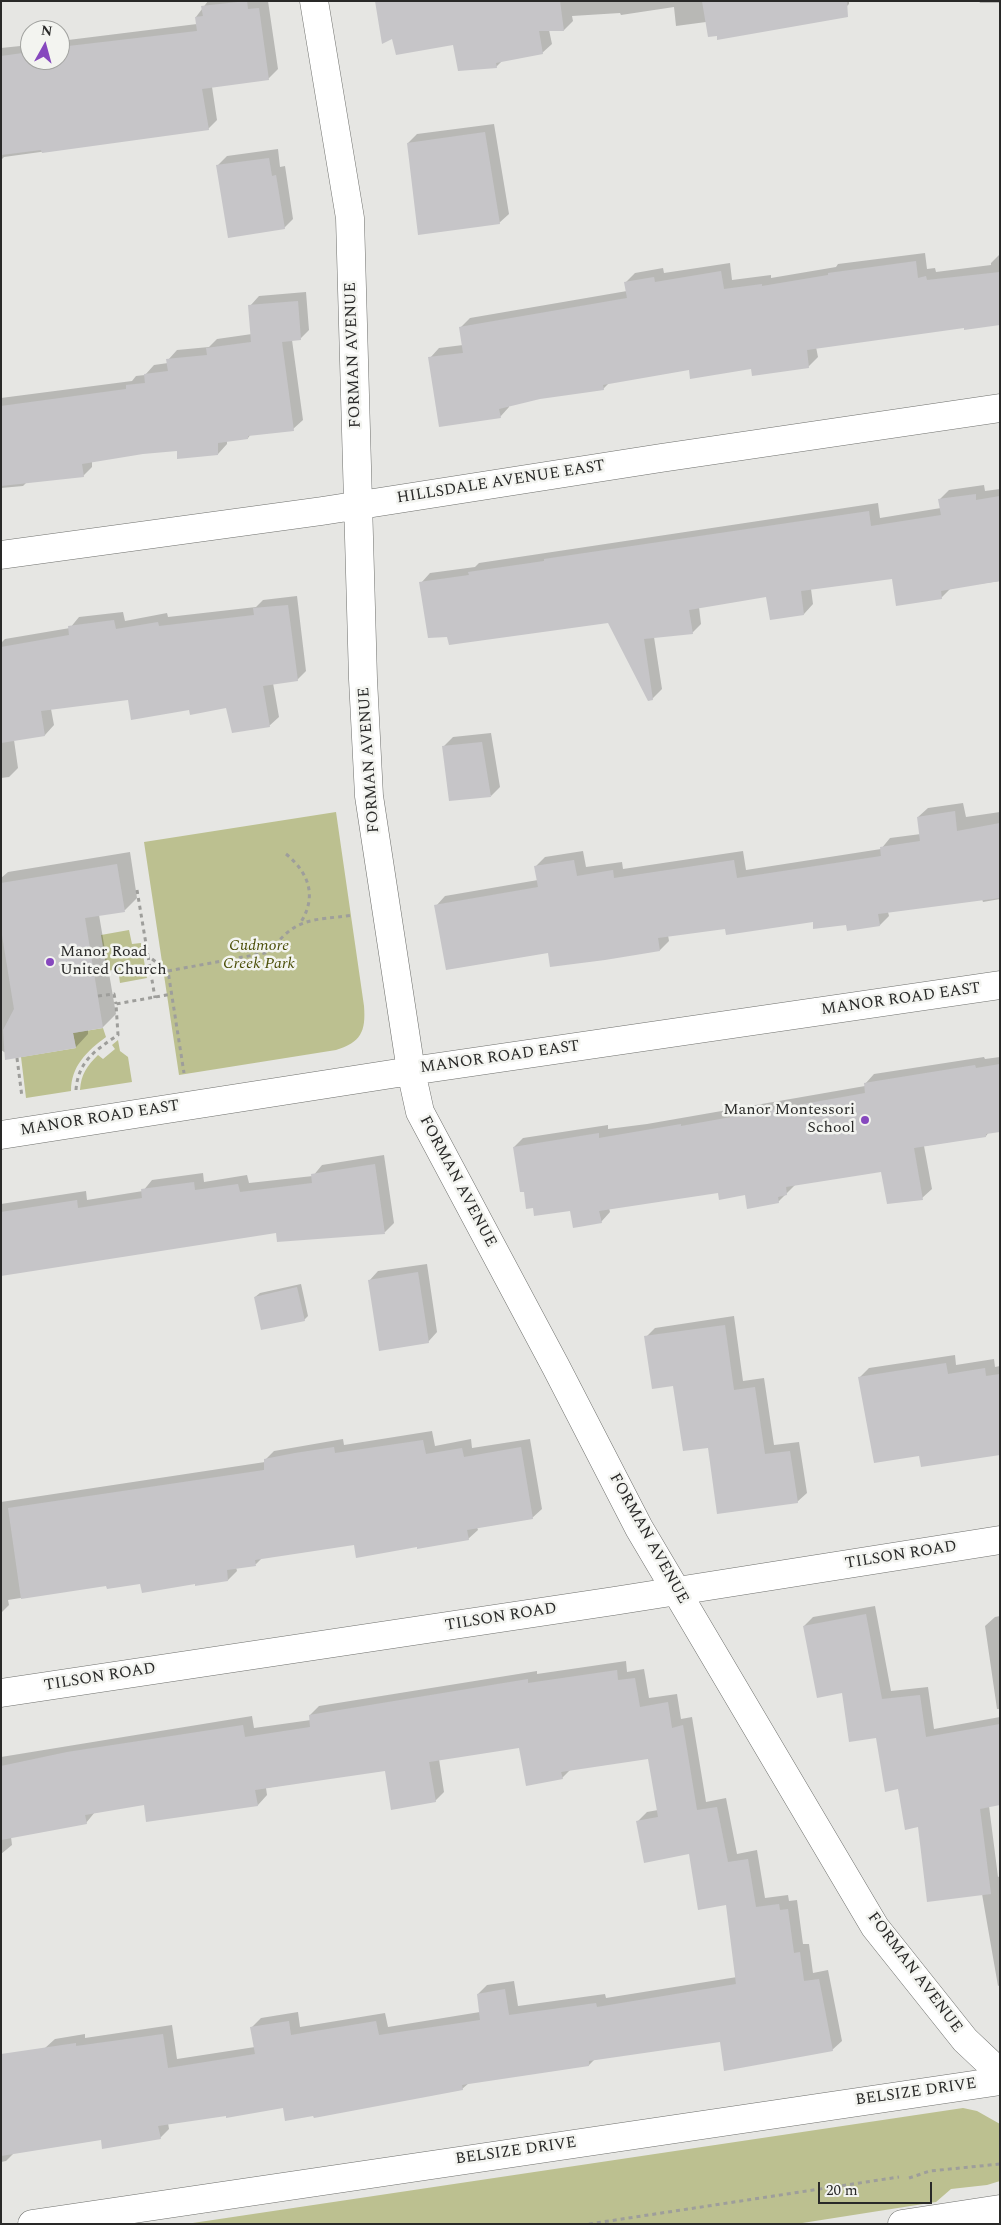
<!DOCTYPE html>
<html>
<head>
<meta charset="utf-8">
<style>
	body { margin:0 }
	#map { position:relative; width:1001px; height:2225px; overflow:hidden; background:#e6e6e3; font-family:Spectral,serif }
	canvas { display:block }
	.frame { position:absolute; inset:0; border:2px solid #292928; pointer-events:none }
	.north { position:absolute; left:20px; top:20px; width:50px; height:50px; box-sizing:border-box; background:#f3f4f0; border:1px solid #a2a3a0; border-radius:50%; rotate:7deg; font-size:14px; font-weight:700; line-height:20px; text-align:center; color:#292928 }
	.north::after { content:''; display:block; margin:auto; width:18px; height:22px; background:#8648be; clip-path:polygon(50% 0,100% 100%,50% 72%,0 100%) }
	.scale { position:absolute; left:818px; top:2182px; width:114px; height:22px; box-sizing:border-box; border:2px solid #292928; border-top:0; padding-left:6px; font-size:15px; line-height:18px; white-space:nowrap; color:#292928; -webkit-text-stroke:4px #f3f4f0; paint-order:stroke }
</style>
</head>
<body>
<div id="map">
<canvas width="1001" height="2225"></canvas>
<div class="frame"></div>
<div class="north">N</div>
<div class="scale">20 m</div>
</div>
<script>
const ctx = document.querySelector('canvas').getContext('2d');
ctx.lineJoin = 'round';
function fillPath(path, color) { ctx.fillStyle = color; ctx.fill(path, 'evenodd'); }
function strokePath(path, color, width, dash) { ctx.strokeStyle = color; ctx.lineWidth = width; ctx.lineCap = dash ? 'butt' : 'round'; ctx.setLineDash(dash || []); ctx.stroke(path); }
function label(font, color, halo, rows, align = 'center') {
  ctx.font = font + ' Spectral,serif'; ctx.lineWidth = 5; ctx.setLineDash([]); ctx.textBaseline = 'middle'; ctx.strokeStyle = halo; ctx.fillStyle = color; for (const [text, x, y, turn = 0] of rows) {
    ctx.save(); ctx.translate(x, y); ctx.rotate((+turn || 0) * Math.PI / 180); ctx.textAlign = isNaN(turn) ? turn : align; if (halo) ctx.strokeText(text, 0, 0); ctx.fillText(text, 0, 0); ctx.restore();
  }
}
fillPath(new Path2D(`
	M 336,812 L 364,1006 C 366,1032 361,1042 336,1050 L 179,1075 L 144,842 Z
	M 129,930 L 132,944 L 141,943 L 147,978 L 120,983 L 118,969 L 107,971 L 101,935 Z
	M 103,1028 L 106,1037 C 87,1051 71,1066 71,1091 L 26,1098 L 21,1057 L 76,1048 L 73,1033 Z
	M 118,1040 L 120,1051 L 128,1057 L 132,1082 L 80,1090 C 81,1074 87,1066 98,1055 L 103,1059 L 115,1049 L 112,1045 Z
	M 963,2108 L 977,2111 L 1000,2124 L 1000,2181 L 987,2185 L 951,2189 L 936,2202 L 796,2224 L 186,2224 Z`), '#bcc090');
fillPath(new Path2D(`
	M 208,1 L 268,1 L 278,69 L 268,79 L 212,87 L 217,120 L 208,129 L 4,157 L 1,160 L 1,48 L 30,45 L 30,60 L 60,60 L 60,41 L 197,24 L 196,17 Z
	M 376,1 L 849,1 L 849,4 L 840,13 L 718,34 L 706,22 L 676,26 L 674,7 L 621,15 L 620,13 L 572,16 L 573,21 L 564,30 L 549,30 L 552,44 L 542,53 L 503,60 L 496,67 L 454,43 L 393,37 Z
	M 979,1 L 1000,1 L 1000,3 L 980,3 Z
	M 494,124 L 509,214 L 499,223 L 408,143 L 417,134 Z
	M 278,149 L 280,167 L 285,166 L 293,219 L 284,228 L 217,166 L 227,156 Z
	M 925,253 L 927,269 L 935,268 L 936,272 L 991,265 L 991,263 L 1000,254 L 1000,324 L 965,326 L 816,347 L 818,357 L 808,367 L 690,369 L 610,382 L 603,389 L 539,397 L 509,405 L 509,407 L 500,417 L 430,358 L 439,348 L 463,345 L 461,327 L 470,318 L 627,291 L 626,282 L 635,273 L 663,268 L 664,273 L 730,263 L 732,280 L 771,275 L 771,278 L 836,267 L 838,264 Z
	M 306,292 L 309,330 L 300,339 L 292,340 L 303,420 L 293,429 L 251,434 L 248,438 L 227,440 L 227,444 L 218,454 L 178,450 L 143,453 L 92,461 L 92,467 L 83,476 L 27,482 L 23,486 L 1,488 L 1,398 L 132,381 L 136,376 L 145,375 L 154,365 L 168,363 L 168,360 L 177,350 L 209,347 L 217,339 L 252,334 L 250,306 L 259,296 Z
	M 984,485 L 985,491 L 1000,489 L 1000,581 L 951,588 L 941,598 L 893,577 L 811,589 L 813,604 L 804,614 L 771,619 L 767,595 L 699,607 L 701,624 L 692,633 L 654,637 L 662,689 L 652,699 L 609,621 L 448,636 L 421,583 L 430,573 L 475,567 L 479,563 L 878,503 L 880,518 L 941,508 L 940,499 L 949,490 Z
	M 297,596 L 306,671 L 297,680 L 273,683 L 279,717 L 269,726 L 227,706 L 190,709 L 129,698 L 51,709 L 54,725 L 45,735 L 14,740 L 18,768 L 9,777 L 1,778 L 1,643 L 5,639 L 70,628 L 79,617 L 123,612 L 125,621 L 167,613 L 168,617 L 256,607 L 263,600 Z
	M 491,733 L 500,787 L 491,796 L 444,746 L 453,737 Z
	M 963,803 L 966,817 L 1000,812 L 1000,899 L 983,902 L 982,899 L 888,912 L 889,916 L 880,925 L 814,921 L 726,928 L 668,935 L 669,941 L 660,950 L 549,951 L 436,906 L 445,896 L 538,880 L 536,866 L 545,857 L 583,851 L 586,867 L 622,862 L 623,869 L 743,851 L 746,870 L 881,849 L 890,838 L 921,834 L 918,817 L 928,808 Z
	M 130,852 L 137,898 L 125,910 L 99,915 L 116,1014 L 103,1027 L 88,1029 L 88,1034 L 76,1047 L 12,1057 L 1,1050 L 1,878 L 8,872 Z
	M 984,1057 L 985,1059 L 1000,1057 L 1000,1131 L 989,1132 L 986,1136 L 924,1146 L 932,1189 L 922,1198 L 882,1171 L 796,1184 L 778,1202 L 746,1194 L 719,1191 L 609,1208 L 610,1212 L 601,1222 L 571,1209 L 534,1207 L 525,1191 L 514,1147 L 523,1138 L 608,1125 L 608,1129 L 647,1124 L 865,1086 L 865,1084 L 874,1074 Z
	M 384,1155 L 394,1223 L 385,1232 L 277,1231 L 1,1275 L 1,1204 L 86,1191 L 87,1200 L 143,1191 L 152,1180 L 203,1173 L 204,1182 L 247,1175 L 249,1183 L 313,1176 L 322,1165 Z
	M 427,1264 L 437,1332 L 428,1342 L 369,1281 L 378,1271 Z
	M 301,1284 L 308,1316 L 304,1320 L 255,1297 L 260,1293 Z
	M 734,1316 L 743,1381 L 764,1378 L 774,1445 L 799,1442 L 807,1493 L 797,1502 L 709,1446 L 646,1337 L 655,1328 Z
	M 955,1355 L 956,1365 L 994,1359 L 995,1367 L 1000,1366 L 1000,1453 L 920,1454 L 860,1377 L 869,1368 Z
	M 432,1431 L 435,1446 L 471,1439 L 472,1448 L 530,1439 L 542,1509 L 532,1518 L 477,1527 L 478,1530 L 468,1539 L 355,1544 L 263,1557 L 256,1564 L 236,1567 L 237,1571 L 228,1580 L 107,1584 L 8,1600 L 9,1605 L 1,1613 L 1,1502 L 265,1462 L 265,1460 L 274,1451 L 343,1439 L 344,1445 Z
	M 875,1606 L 891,1691 L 928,1687 L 934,1729 L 1000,1717 L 1000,1804 L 989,1806 L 998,1877 L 1000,1876 L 1000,1985 L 998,1986 L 982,1894 L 919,1826 L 877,1737 L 844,1692 L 804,1626 L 813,1617 Z
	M 1000,1616 L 1000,1709 L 997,1709 L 985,1626 L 995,1617 Z
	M 626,1661 L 627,1672 L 644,1669 L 649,1698 L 677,1694 L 681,1719 L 692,1717 L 706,1802 L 726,1798 L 737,1854 L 757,1850 L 765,1898 L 788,1895 L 789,1901 L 797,1900 L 803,1944 L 809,1944 L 813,1973 L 828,1970 L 842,2041 L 832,2050 L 721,2040 L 595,2059 L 589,2065 L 469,2083 L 462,2089 L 314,2115 L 284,2107 L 168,2123 L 169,2129 L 160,2138 L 102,2138 L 14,2153 L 6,2161 L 1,2162 L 1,2070 L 45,2048 L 55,2039 L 85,2034 L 85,2038 L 172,2025 L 177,2059 L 255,2047 L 251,2028 L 261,2018 L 298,2012 L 300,2027 L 385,2013 L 388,2027 L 480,2012 L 478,1994 L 487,1985 L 514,1981 L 518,2006 L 605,1994 L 606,1998 L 737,1977 L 727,1904 L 690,1853 L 637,1822 L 647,1812 L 658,1810 L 649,1758 L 571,1769 L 562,1778 L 520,1746 L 439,1759 L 444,1792 L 435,1801 L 386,1769 L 266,1788 L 267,1795 L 258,1805 L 147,1820 L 145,1804 L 95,1812 L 86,1823 L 11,1837 L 12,1845 L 1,1854 L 1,1757 L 252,1716 L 254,1728 L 311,1720 L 310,1715 L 319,1706 L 537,1671 L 537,1674 Z`), '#0003');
fillPath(new Path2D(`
	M 247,1 L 248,9 L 259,8 L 269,80 L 202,89 L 209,130 L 42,153 L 41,150 L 1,155 L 1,56 L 30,52 L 30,60 L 60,60 L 60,47 L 197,31 L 195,17 L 203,16 L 201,6 Z
	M 375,1 L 560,1 L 564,31 L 539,31 L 543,54 L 496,63 L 497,68 L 458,71 L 453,45 L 396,55 L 392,39 L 382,44 Z
	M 702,1 L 847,1 L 848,17 L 717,40 L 717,36 L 708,37 Z
	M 485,132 L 500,224 L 418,235 L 407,143 Z
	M 269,158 L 272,176 L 276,175 L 285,229 L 228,238 L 216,165 Z
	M 916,261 L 918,278 L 926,276 L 927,280 L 1000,272 L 1000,325 L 964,330 L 964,328 L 807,350 L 809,368 L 752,376 L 751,369 L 690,379 L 689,370 L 603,385 L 604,390 L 540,399 L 499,409 L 501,418 L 439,427 L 428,357 L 463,353 L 459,327 L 627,298 L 624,282 L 654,277 L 655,282 L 721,271 L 724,289 L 762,284 L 762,286 L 828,275 L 828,273 Z
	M 298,301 L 301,340 L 282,342 L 294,431 L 248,436 L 248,439 L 218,443 L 218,455 L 177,459 L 177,451 L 143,454 L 82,464 L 84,477 L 1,486 L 1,406 L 126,389 L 126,385 L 145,383 L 144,374 L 168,371 L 166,359 L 207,355 L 206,348 L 251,342 L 248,305 Z
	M 976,494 L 976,500 L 1000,496 L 1000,581 L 941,591 L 942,599 L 896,606 L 892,579 L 801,591 L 804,615 L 770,620 L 766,597 L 689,610 L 693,634 L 644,639 L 653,700 L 648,701 L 608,623 L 449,645 L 447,637 L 428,638 L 419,582 L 469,575 L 468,572 L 544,561 L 544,559 L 869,511 L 871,526 L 941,515 L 938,499 Z
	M 288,605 L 298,681 L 263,686 L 270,727 L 232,733 L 226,708 L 190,715 L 189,710 L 131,720 L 128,700 L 41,711 L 45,736 L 1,743 L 1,647 L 69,635 L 68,626 L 114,620 L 116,629 L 158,622 L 159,626 L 254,615 L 253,608 Z
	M 482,742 L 491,797 L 449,801 L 442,746 Z
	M 955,811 L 957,831 L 1000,823 L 1000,898 L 878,914 L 880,926 L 847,931 L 846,925 L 813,929 L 813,922 L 726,935 L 725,929 L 658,938 L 660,951 L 605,960 L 550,967 L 548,953 L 446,970 L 434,905 L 538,887 L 534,866 L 574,860 L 577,876 L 613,870 L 614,878 L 734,860 L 737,878 L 881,856 L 880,847 L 920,841 L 917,817 Z
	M 117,864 L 125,912 L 85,918 L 103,1028 L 73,1033 L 76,1048 L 5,1060 L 3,1030 L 14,1009 L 1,929 L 1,883 Z
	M 1000,1064 L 1000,1132 L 986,1134 L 986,1137 L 914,1148 L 923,1200 L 887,1204 L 881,1172 L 786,1187 L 787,1195 L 778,1197 L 779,1203 L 747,1209 L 745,1195 L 719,1200 L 718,1193 L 599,1211 L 602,1223 L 573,1228 L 570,1211 L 534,1216 L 533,1208 L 526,1209 L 524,1192 L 520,1192 L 513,1147 L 599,1133 L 599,1138 L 681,1124 L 681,1126 L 865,1093 L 864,1083 L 975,1065 L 976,1068 Z
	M 375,1164 L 385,1234 L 277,1242 L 276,1233 L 1,1276 L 1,1212 L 77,1200 L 78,1208 L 142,1198 L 141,1189 L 194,1182 L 195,1190 L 238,1184 L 240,1192 L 312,1183 L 311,1174 Z
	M 418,1272 L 429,1343 L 379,1351 L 368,1280 Z
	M 297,1287 L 305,1321 L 261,1330 L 254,1297 Z
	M 725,1325 L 734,1390 L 755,1387 L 765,1454 L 790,1451 L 798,1503 L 717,1514 L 708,1448 L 683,1451 L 673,1386 L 652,1389 L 644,1336 Z
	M 946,1363 L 948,1374 L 985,1368 L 986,1376 L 1000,1374 L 1000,1455 L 921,1467 L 919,1456 L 874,1463 L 858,1377 Z
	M 423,1440 L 426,1454 L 462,1448 L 464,1457 L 521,1447 L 533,1519 L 467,1530 L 469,1540 L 417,1549 L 417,1547 L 356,1558 L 354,1545 L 255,1560 L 256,1566 L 227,1570 L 228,1581 L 195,1586 L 195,1584 L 142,1593 L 140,1584 L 107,1589 L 106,1586 L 21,1599 L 8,1508 L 264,1470 L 264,1459 L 295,1453 L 334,1447 L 335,1453 Z
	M 866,1614 L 882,1699 L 920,1695 L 926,1737 L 1000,1724 L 1000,1805 L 980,1809 L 991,1894 L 927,1902 L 918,1827 L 905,1830 L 898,1789 L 885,1792 L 876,1738 L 849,1742 L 842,1693 L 817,1698 L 803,1626 Z
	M 617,1670 L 618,1680 L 635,1678 L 640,1707 L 668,1702 L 672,1728 L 683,1725 L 697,1810 L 717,1807 L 728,1862 L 748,1859 L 756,1907 L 779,1904 L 780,1910 L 788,1909 L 794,1953 L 800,1952 L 804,1981 L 819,1979 L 833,2051 L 724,2071 L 720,2042 L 589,2061 L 589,2066 L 462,2085 L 463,2090 L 314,2118 L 313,2116 L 285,2121 L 283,2108 L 226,2118 L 226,2116 L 158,2126 L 161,2139 L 102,2149 L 101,2140 L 1,2156 L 1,2054 L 76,2043 L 76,2046 L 163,2034 L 168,2068 L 255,2054 L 250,2027 L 289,2021 L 291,2035 L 376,2021 L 379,2035 L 480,2020 L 477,1994 L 505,1989 L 509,2015 L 596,2003 L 597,2007 L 736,1984 L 726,1905 L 698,1910 L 689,1854 L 644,1863 L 636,1821 L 658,1817 L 648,1759 L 561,1772 L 563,1779 L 526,1786 L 519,1748 L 429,1762 L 436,1802 L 391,1810 L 385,1771 L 255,1790 L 258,1806 L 146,1822 L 144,1805 L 85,1815 L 87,1824 L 1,1840 L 1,1766 L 67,1752 L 243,1725 L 245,1737 L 310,1727 L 309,1715 L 528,1679 L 528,1683 Z`), '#c6c5c8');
const minor = new Path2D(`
	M 314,1 L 350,218 L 363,679 L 369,796 L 411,1071 L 420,1112 L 556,1367 L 639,1528 L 875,1927 L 965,2040 L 1000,2073
	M 1,555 L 322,511 L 661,458 L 1000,408
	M 1,1135 L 411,1071 L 1000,985
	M 1,1693 L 614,1601 L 1000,1540
	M 32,2224 L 1000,2081
	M 902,2224 L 1000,2209`);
strokePath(minor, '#6f706d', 29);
strokePath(new Path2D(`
	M 286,854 C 309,873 317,896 301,922
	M 137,890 L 148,956 L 168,971 L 184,1073
	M 148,956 L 155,998
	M 168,971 L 270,952 C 296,916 312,921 353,915
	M 98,996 L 114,994 L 116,1004
	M 17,1058 L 22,1097
	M 76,1090 C 78,1061 96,1050 118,1035 L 116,1004 L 172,994
	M 909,2178 L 930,2171 L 1000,2164
	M 589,2224 L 899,2177`), '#9e9e9b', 3, [4, 4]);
strokePath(minor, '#fff', 28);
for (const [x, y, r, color] of [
	[50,962,5,"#8648be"],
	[865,1120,5,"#8648be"]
]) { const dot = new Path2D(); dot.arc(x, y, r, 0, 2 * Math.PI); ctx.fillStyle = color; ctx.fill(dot); strokePath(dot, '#f3f4f0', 2); }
label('16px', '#292928', '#f3f4f0', [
	["FORMAN AVENUE",354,355,-92],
	["HILLSDALE AVENUE EAST",501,483,-9],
	["FORMAN AVENUE",370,760,-94],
	["MANOR ROAD EAST",901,1000,-8],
	["MANOR ROAD EAST",500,1058,-8],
	["MANOR ROAD EAST",100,1119,-9],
	["FORMAN AVENUE",457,1182,62],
	["FORMAN AVENUE",648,1539,61],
	["TILSON ROAD",901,1556,-9],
	["TILSON ROAD",501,1618,-9],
	["TILSON ROAD",100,1678,-9],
	["FORMAN AVENUE",914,1973,53],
	["BELSIZE DRIVE",916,2093,-8],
	["BELSIZE DRIVE",516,2152,-8]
]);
label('italic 16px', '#4c4f09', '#f3f4f0', [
	["Cudmore",259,947],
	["Creek Park",259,965]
]);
label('16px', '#292928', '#f3f4f0', [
	["Manor Road",60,953],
	["United Church",60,971],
	["Manor Montessori",855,1111,"right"],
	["School",855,1129,"right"]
], 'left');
</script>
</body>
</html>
